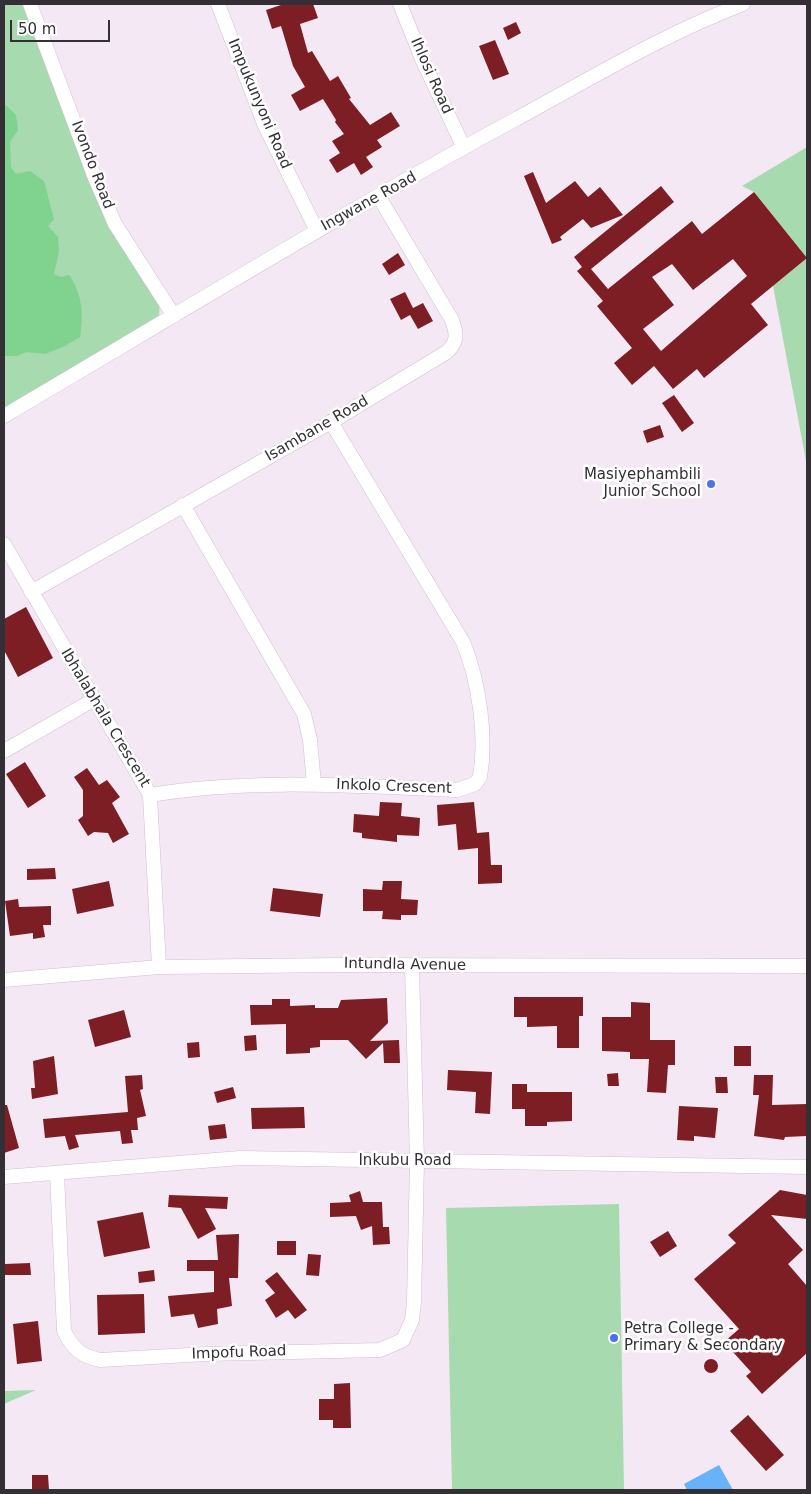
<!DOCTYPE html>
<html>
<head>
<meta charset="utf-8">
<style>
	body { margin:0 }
	#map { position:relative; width:811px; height:1494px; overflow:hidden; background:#f4e8f5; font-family:"DejaVu Sans",sans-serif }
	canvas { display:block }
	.frame { position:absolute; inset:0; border:5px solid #342f35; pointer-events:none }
	.scale { position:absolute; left:10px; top:20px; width:100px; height:22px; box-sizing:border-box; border:2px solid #342f35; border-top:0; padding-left:6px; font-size:15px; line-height:18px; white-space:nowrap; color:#342f35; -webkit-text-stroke:4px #fff; paint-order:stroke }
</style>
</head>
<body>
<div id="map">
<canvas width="811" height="1494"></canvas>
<div class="frame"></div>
<div class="scale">50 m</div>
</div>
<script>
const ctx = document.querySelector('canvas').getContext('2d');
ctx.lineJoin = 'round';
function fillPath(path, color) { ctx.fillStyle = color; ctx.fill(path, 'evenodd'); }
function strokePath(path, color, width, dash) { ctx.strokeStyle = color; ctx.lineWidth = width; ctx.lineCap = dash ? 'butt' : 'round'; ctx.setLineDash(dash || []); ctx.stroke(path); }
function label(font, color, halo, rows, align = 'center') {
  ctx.font = font + ' "DejaVu Sans",sans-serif'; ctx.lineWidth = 5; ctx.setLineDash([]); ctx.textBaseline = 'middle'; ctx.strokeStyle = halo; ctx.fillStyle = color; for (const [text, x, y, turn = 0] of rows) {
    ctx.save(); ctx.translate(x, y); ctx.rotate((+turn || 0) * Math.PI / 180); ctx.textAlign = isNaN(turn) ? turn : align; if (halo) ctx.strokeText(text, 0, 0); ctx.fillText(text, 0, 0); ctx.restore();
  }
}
fillPath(new Path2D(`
	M 4,4 L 25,4 L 92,179 L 160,301 L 159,317 L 4,410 Z
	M 807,147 L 807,466 L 773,286 L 807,258 L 754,192 L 742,186 Z
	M 619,1204 L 624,1490 L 452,1490 L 446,1208 Z
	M 36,1390 L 4,1404 L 4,1391 Z`), '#a7daae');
fillPath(new Path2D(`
	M 6,105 L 16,115 L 18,130 L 10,142 L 11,167 L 16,174 L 30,171 L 44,181 L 54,219 L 48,226 L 58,237 L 59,251 L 54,274 L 61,277 L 69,275 C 82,293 84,315 80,337 L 63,347 L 45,354 L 26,352 L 17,356 L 4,356 L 4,106 Z`), '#7fd38e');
fillPath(new Path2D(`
	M 719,1465 L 733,1490 L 687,1490 L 684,1484 Z`), '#67b2f9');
fillPath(new Path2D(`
	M 284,4 L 313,4 L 318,18 L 300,24 L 308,53 L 312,51 L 330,81 L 338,76 L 351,98 L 349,99 L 370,125 L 391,112 L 400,126 L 377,140 L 382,147 L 366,157 L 373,167 L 361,175 L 354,163 L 337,173 L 329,160 L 340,153 L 332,141 L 344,134 L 335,122 L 336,120 L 323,99 L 300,111 L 291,95 L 305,87 L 293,66 L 281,26 L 272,29 L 266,10 Z
	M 516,22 L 521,33 L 508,40 L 503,28 Z
	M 495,40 L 509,74 L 493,80 L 479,46 Z
	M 533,172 L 546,203 L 575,181 L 588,197 L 600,187 L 623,215 L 591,228 L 583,219 L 560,237 L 562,240 L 552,244 L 524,176 Z
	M 661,186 L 674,202 L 591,269 L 608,289 L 692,221 L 702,234 L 754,192 L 807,258 L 751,304 L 768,325 L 704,378 L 697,369 L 673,389 L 654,366 L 632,385 L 614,363 L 632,348 L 597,306 L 603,301 L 577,271 L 582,267 L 574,257 ZM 733,259 L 747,276 L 661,351 L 643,329 L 674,305 L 652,277 L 672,264 L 693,290 Z
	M 398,253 L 405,265 L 389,275 L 382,264 Z
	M 405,292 L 413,308 L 423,303 L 433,321 L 418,329 L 410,315 L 401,320 L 390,299 Z
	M 674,395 L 694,423 L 682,432 L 662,403 Z
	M 660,425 L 664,437 L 647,443 L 643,431 Z
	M 26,607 L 53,658 L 18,677 L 4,650 L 4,619 Z
	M 25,762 L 46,796 L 28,808 L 6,774 Z
	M 87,768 L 99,785 L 107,780 L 120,797 L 112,803 L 129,834 L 113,843 L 108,833 L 94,832 L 88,836 L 78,820 L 83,816 L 83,790 L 74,777 Z
	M 380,802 L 402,803 L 401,816 L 420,818 L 419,836 L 397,835 L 397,842 L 362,838 L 362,833 L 353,832 L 354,814 L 379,816 Z
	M 474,802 L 477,833 L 489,832 L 491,865 L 502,865 L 502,883 L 478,884 L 478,848 L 458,850 L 456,824 L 438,826 L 437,805 Z
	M 55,868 L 56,879 L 27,880 L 27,869 Z
	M 109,881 L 114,906 L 77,914 L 72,889 Z
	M 383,881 L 402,881 L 401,899 L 418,900 L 417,915 L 401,915 L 401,920 L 382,919 L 383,911 L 363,911 L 363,889 L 382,890 Z
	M 273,888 L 323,894 L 320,917 L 270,911 Z
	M 18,899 L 19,907 L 51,906 L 51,925 L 43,925 L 45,937 L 33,939 L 33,933 L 10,936 L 5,901 Z
	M 514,997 L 583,997 L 583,1016 L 579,1016 L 579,1048 L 557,1048 L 557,1026 L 527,1027 L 527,1017 L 514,1017 Z
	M 387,998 L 388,1023 L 370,1041 L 399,1040 L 400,1063 L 384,1063 L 383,1043 L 366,1059 L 348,1040 L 320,1040 L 320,1047 L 310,1048 L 310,1053 L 286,1054 L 286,1024 L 251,1025 L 250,1005 L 272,1005 L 272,999 L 290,999 L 290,1006 L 315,1005 L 315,1008 L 338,1008 L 341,1000 Z
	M 631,1002 L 650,1003 L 650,1040 L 675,1040 L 675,1065 L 668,1065 L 666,1093 L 647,1092 L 649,1059 L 630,1059 L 630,1052 L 602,1051 L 602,1017 L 631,1017 Z
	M 124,1010 L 131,1037 L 95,1047 L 88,1020 Z
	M 256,1035 L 257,1050 L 245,1051 L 244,1036 Z
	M 199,1042 L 200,1057 L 188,1058 L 187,1043 Z
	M 734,1046 L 751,1046 L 751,1066 L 734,1066 Z
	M 54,1056 L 58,1094 L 32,1099 L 31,1088 L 35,1088 L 33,1061 Z
	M 448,1070 L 492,1072 L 490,1114 L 475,1113 L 476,1092 L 447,1090 Z
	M 618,1073 L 619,1086 L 608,1086 L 607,1074 Z
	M 142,1075 L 143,1089 L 140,1090 L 146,1116 L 137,1118 L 138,1130 L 131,1130 L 133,1143 L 122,1144 L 120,1131 L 75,1135 L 79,1147 L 69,1150 L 65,1136 L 45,1138 L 43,1119 L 128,1112 L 125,1076 Z
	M 754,1075 L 773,1075 L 772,1105 L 807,1104 L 807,1136 L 785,1137 L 784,1140 L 754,1136 L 759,1095 L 753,1095 Z
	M 715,1077 L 727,1077 L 728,1093 L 716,1093 Z
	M 512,1084 L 527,1084 L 527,1092 L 572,1092 L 572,1121 L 547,1122 L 547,1126 L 525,1126 L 525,1109 L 512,1109 Z
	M 233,1087 L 236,1098 L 217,1103 L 214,1092 Z
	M 4,1105 L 7,1105 L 19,1148 L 4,1153 Z
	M 679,1106 L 718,1108 L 715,1138 L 694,1136 L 694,1141 L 677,1140 Z
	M 304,1107 L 305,1128 L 252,1129 L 251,1108 Z
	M 225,1124 L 227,1138 L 210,1140 L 208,1126 Z
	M 780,1190 L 807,1195 L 807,1219 L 771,1215 L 803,1250 L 788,1264 L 807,1286 L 807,1353 L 762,1394 L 746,1376 L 751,1372 L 724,1342 L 739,1329 L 694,1279 L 736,1243 L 728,1235 Z
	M 360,1191 L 363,1202 L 382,1202 L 383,1227 L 389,1227 L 390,1244 L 373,1245 L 372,1226 L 361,1230 L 356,1216 L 330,1217 L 330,1203 L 351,1202 L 349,1195 Z
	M 169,1195 L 228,1197 L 227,1209 L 205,1208 L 216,1229 L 198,1239 L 181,1208 L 168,1207 Z
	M 143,1212 L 150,1248 L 104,1257 L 97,1221 Z
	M 668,1231 L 677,1246 L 660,1257 L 650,1242 Z
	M 239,1234 L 238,1278 L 229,1278 L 232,1306 L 217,1309 L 218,1324 L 198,1328 L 194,1314 L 171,1317 L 168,1296 L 214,1292 L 214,1271 L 187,1271 L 187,1260 L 218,1260 L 216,1235 Z
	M 277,1241 L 296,1241 L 296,1255 L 277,1255 Z
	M 308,1254 L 321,1255 L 319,1276 L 306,1275 Z
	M 30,1263 L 31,1275 L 5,1275 L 5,1264 Z
	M 154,1270 L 155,1281 L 139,1283 L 138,1272 Z
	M 277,1272 L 307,1310 L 295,1319 L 288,1310 L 276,1318 L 265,1300 L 275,1293 L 265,1281 Z
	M 144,1294 L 145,1333 L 98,1335 L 97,1295 Z
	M 38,1321 L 42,1361 L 17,1364 L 13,1324 Z
	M704 1366a7 7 0 1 1 14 0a7 7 0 1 1-14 0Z
	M 350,1383 L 351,1428 L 333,1428 L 333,1420 L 319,1420 L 319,1399 L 334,1399 L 334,1384 Z
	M 748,1415 L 784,1455 L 766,1471 L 730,1431 Z
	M 32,1475 L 48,1475 L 49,1490 L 32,1490 Z`), '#7c1e23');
const minor = new Path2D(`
	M 30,4 L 95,178 L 115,224 L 174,316
	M 218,4 L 265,126 L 317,231
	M 400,4 L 422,59 L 464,148
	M 4,416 C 174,316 342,213 516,119 C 590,79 664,34 743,4
	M 183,505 L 304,714 L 310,740 L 314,784
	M 4,544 L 150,795 L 159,967
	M 31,592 L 331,422 L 447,352 C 458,341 457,334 452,320 L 379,197
	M 4,751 L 93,700
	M 150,795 C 251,778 355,786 457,790 L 475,784 L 480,777 C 487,736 479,681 463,642 L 331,422
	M 4,980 L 159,967 L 342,965 L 807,966
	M 57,1173 L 64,1331 C 73,1349 81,1356 100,1360 L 206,1354 L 380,1350 L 403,1340 L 412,1320 L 414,1302 L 417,1162 L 412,966
	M 4,1177 L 240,1158 L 807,1167`);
strokePath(minor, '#ccc0ce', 15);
strokePath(minor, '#fff', 14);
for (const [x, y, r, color] of [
	[711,484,5,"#4b72e6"],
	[614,1338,5,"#4b72e6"]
]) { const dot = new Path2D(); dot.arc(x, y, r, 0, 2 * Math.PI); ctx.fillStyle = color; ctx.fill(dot); strokePath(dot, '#fff', 2); }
label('15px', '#342f35', '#fff', [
	["Ihlosi Road",431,76,66],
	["Impukunyoni Road",259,104,67],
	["Ivondo Road",92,165,69],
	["Ingwane Road",369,202,-29],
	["Isambane Road",317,429,-30],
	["Ibhalabhala Crescent",105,718,59],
	["Inkolo Crescent",394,787,2],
	["Intundla Avenue",405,965,1],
	["Inkubu Road",405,1161],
	["Impofu Road",239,1353,-2]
]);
label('15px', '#342f35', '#fff', [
	["Masiyephambili",701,475],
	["Junior School",701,492],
	["Petra College -",624,1329,"left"],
	["Primary & Secondary",624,1346,"left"]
], 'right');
</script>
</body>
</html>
